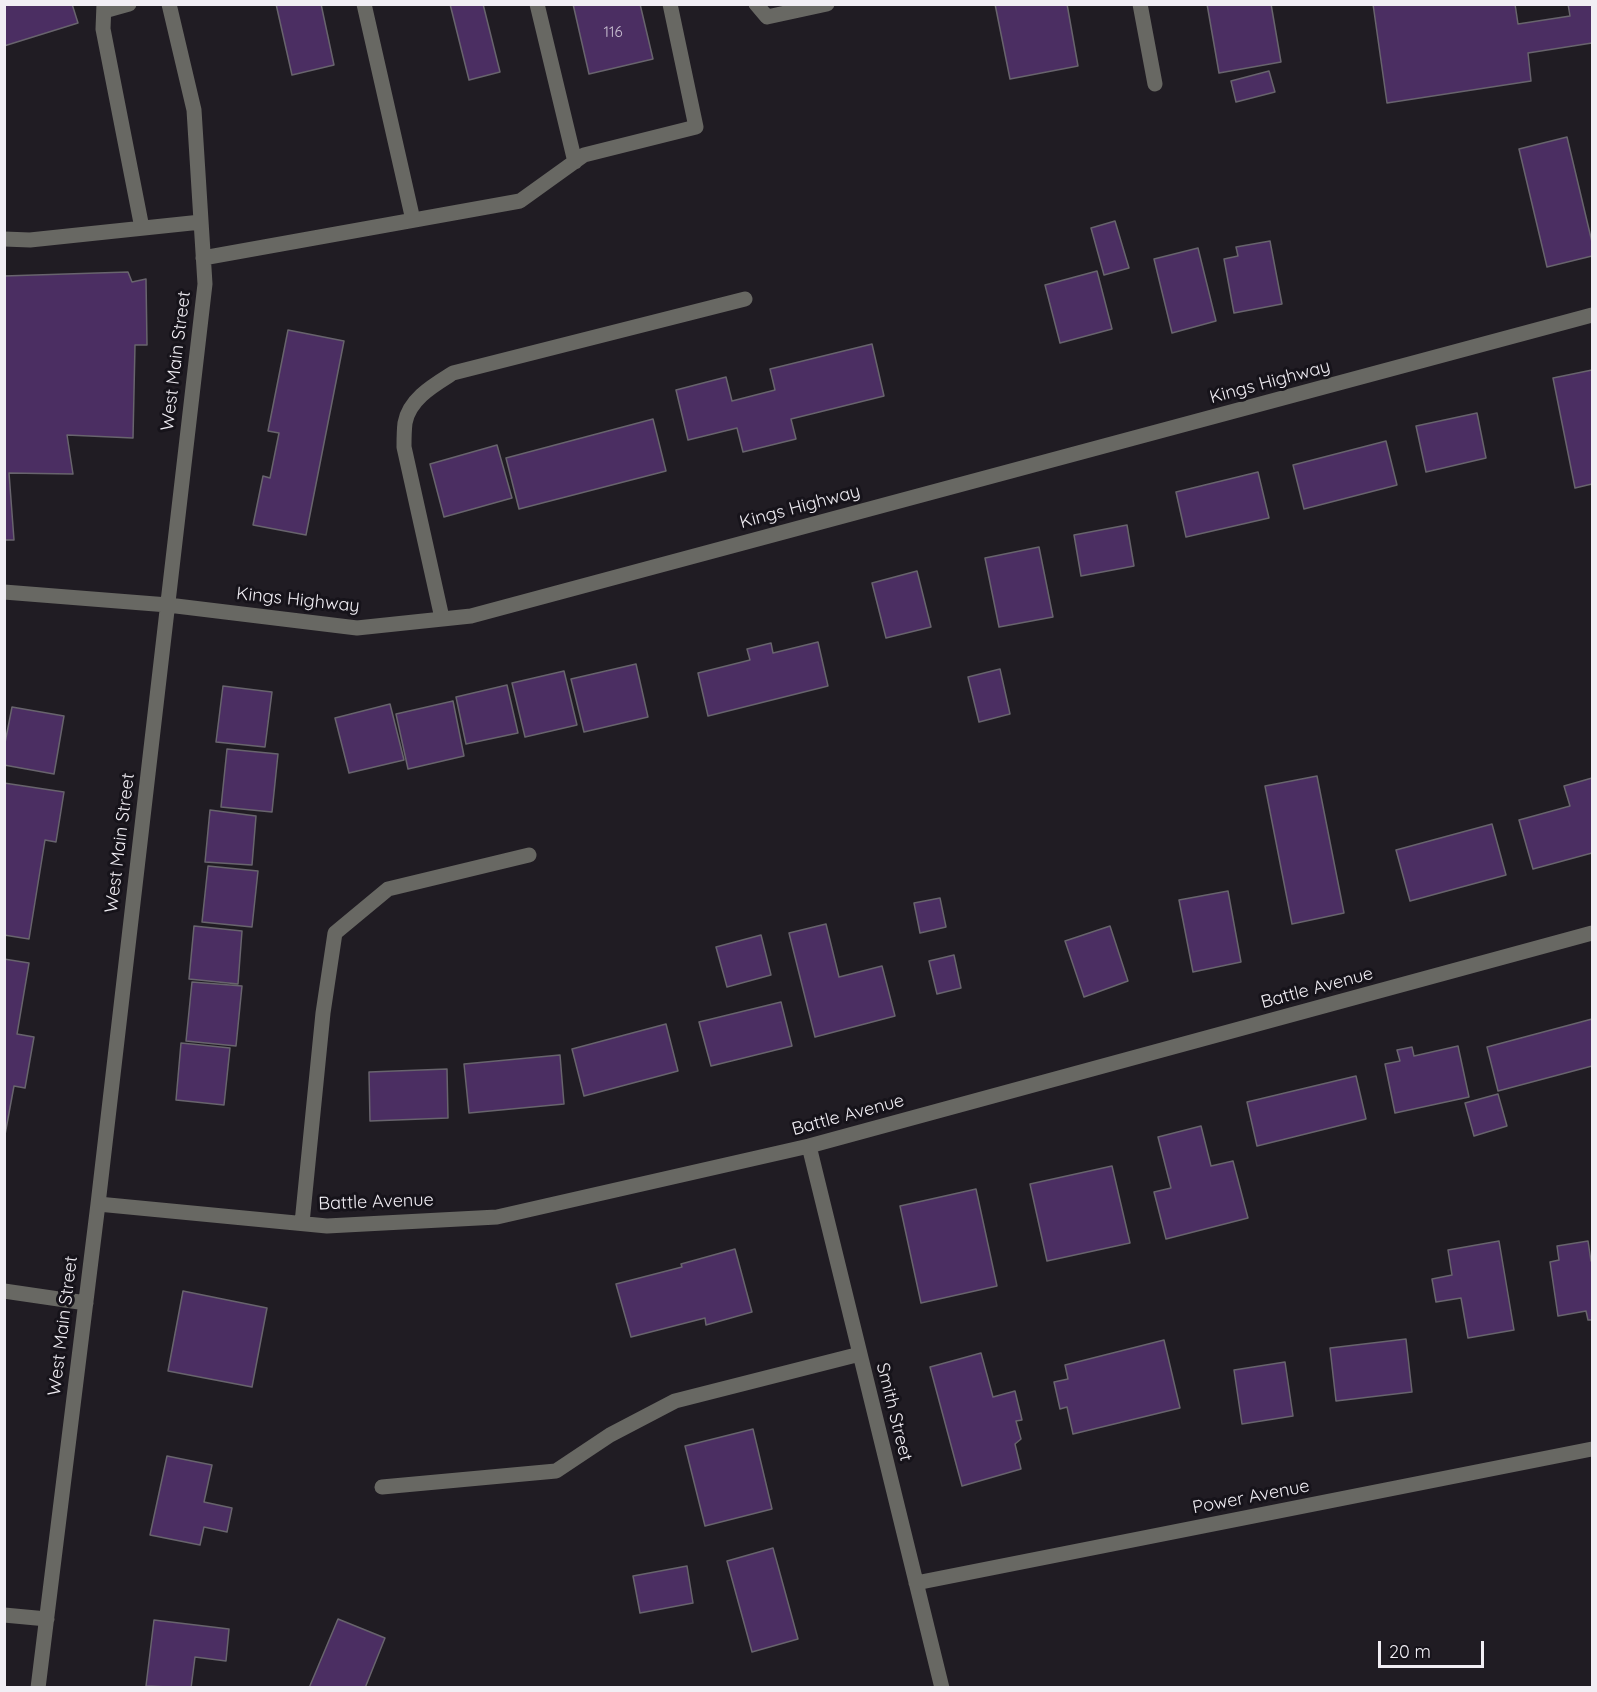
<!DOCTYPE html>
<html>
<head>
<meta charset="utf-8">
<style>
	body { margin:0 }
	#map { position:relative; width:1597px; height:1692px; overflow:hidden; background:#201c23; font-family:Quicksand,sans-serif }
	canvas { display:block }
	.frame { position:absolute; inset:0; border:6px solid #f1eef4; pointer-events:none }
	.scale { position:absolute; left:1378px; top:1641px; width:106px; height:27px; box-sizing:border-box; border:3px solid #f1eef4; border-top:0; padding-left:8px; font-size:18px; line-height:21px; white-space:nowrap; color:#f1eef4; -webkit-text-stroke:4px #16131a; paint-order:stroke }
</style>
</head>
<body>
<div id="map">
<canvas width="1597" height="1692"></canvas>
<div class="frame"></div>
<div class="scale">20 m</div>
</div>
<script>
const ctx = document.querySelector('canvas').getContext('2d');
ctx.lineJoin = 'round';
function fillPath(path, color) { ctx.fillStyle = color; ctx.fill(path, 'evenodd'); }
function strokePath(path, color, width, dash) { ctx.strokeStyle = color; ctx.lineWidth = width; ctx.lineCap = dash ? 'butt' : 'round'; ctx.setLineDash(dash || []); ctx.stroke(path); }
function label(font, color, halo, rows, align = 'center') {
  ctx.font = font + ' Quicksand,sans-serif'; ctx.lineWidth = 6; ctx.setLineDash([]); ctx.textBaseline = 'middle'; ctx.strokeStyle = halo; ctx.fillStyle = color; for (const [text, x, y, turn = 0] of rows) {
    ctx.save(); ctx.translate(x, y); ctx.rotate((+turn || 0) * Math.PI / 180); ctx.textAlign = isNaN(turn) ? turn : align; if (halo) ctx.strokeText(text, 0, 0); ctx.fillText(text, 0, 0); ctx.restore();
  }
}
const building = new Path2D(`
	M 4,4 L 72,4 L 78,23 L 4,46 Z
	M 276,4 L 321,4 L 334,65 L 292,75 Z
	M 450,4 L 483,4 L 500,72 L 469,80 Z
	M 573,4 L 640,4 L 653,59 L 589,74 Z
	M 995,4 L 1067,4 L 1078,66 L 1010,79 Z
	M 1207,4 L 1271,4 L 1281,62 L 1219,73 Z
	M 1373,4 L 1515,4 L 1518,24 L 1570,16 L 1568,4 L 1592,4 L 1592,43 L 1528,53 L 1531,81 L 1387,103 Z
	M 1269,71 L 1275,92 L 1236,102 L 1231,81 Z
	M 1567,137 L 1592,242 L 1592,256 L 1547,267 L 1519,149 Z
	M 1115,221 L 1129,268 L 1104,275 L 1091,228 Z
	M 1270,241 L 1282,304 L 1234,313 L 1224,259 L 1238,256 L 1236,247 Z
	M 1198,248 L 1216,321 L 1172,333 L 1154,259 Z
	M 1097,271 L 1112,329 L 1060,343 L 1045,285 Z
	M 128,272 L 132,282 L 146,279 L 147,345 L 135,345 L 133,438 L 67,435 L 73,474 L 9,473 L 14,540 L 4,540 L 4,276 Z
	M 288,330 L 344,341 L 306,535 L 253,525 L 263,476 L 270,478 L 279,433 L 268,431 Z
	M 872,344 L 884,396 L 791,419 L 796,439 L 743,452 L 737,428 L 688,440 L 676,390 L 726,377 L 732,401 L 775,390 L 770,369 Z
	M 1592,370 L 1592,484 L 1575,488 L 1553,378 Z
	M 1477,413 L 1486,458 L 1426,472 L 1416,426 Z
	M 653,419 L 666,471 L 519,509 L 506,458 Z
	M 1386,441 L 1397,485 L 1304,509 L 1293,465 Z
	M 497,445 L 512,498 L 444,517 L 430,464 Z
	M 1258,472 L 1269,518 L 1186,537 L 1176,492 Z
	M 1127,525 L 1134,566 L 1081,576 L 1074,535 Z
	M 1039,547 L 1053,617 L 999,627 L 985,558 Z
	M 917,571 L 931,627 L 886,638 L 872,583 Z
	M 818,642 L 828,686 L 708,716 L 698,673 L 750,660 L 747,649 L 771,643 L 773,653 Z
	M 636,664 L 648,717 L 584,732 L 571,679 Z
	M 1000,669 L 1010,714 L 979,722 L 968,677 Z
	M 564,671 L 577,725 L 525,737 L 512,683 Z
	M 507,685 L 518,733 L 466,744 L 456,697 Z
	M 223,686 L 272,692 L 265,747 L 216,742 Z
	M 453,701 L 464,756 L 408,769 L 396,714 Z
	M 390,704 L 404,760 L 349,773 L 335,718 Z
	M 12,707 L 64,716 L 54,774 L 4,765 L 4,748 Z
	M 227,749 L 278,754 L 272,812 L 221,807 Z
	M 1317,776 L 1344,913 L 1292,924 L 1265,786 Z
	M 1592,778 L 1592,853 L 1533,869 L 1519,820 L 1570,806 L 1564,786 Z
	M 4,783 L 64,792 L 56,842 L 45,840 L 29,939 L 4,935 Z
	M 210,810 L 256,816 L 252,865 L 205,862 Z
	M 1492,824 L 1506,875 L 1410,901 L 1396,850 Z
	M 208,866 L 258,871 L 252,927 L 202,922 Z
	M 1228,891 L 1241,962 L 1193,972 L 1179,900 Z
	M 940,898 L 946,927 L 920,933 L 914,903 Z
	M 826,924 L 839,977 L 882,966 L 895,1016 L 815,1037 L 789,933 Z
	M 194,926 L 242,931 L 238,984 L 189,979 Z
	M 1110,926 L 1128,981 L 1084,997 L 1065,941 Z
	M 761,935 L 771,975 L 727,987 L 716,947 Z
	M 954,955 L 961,988 L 937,994 L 929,961 Z
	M 4,959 L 29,963 L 17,1034 L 34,1037 L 25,1088 L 14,1086 L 4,1140 Z
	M 192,982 L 242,986 L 236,1046 L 186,1041 Z
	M 781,1002 L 792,1046 L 711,1066 L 699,1022 Z
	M 1592,1019 L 1592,1066 L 1498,1091 L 1487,1047 Z
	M 666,1024 L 678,1071 L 584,1096 L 572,1049 Z
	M 181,1043 L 230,1048 L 224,1105 L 176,1100 Z
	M 1458,1046 L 1469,1097 L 1395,1113 L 1385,1064 L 1400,1061 L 1397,1050 L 1412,1047 L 1414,1056 Z
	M 560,1055 L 564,1104 L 469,1113 L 464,1064 Z
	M 447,1069 L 448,1118 L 370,1121 L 369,1072 Z
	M 1356,1076 L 1366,1119 L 1257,1146 L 1247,1102 Z
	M 1498,1094 L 1507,1126 L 1474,1136 L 1465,1103 Z
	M 1201,1126 L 1211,1166 L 1233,1161 L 1248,1218 L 1166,1239 L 1154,1192 L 1171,1188 L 1158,1137 Z
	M 1112,1166 L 1130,1243 L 1047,1261 L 1030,1184 Z
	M 976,1189 L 997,1286 L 921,1303 L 900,1206 Z
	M 1499,1241 L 1514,1330 L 1468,1338 L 1461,1298 L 1436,1302 L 1432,1279 L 1452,1275 L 1448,1250 Z
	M 1588,1241 L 1591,1261 L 1592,1261 L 1592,1320 L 1588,1320 L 1586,1311 L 1558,1316 L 1550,1262 L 1559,1260 L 1557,1246 Z
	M 735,1249 L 752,1312 L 706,1325 L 705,1318 L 631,1337 L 616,1284 L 682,1267 L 681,1264 Z
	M 183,1291 L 267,1308 L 252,1387 L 168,1371 Z
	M 1406,1339 L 1412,1392 L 1336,1401 L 1330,1348 Z
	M 1164,1340 L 1180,1408 L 1073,1434 L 1067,1407 L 1060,1409 L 1054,1382 L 1068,1379 L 1065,1365 Z
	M 981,1353 L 993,1397 L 1015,1391 L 1022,1420 L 1016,1421 L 1021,1439 L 1015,1444 L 1021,1469 L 962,1486 L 930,1367 Z
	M 1285,1362 L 1293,1416 L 1242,1424 L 1234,1370 Z
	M 753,1429 L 772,1509 L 705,1526 L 685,1446 Z
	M 167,1456 L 212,1465 L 204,1502 L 232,1508 L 227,1532 L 204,1527 L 200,1545 L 150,1535 Z
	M 773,1548 L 798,1639 L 752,1652 L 727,1561 Z
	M 687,1566 L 693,1603 L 640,1613 L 633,1576 Z
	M 338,1619 L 385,1638 L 365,1688 L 309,1688 Z
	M 154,1620 L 229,1629 L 226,1661 L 195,1657 L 191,1688 L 146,1686 Z`);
fillPath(building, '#4b2e62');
strokePath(building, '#68646d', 1.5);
strokePath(new Path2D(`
	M 104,4 L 103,29 L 142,228
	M 364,4 L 413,220
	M 537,4 L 575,162
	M 756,4 L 767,17 L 827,4
	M 1140,4 L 1155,84
	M 104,11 L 129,4
	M 4,239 L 30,240 L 201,222
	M 203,258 L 520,201 L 584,155 L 696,127 L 670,4
	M 4,592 L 168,605 L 357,628 L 471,616 L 1592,315
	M 442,618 L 404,447 C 404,439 404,431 405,423 C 409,399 434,385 453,373 L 745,299
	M 809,1146 L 942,1688
	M 98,1204 L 327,1226 L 497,1217 L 809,1146 L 1592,933
	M 302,1223 L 323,1013 L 335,933 L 388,889 L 529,855
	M 4,1291 L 86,1303
	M 382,1487 L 556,1471 L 610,1435 L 675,1401 L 860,1354
	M 916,1583 L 1592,1449
	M 4,1615 L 47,1619
	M 38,1688 L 98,1204 L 205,284 L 194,110 L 169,4`), '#686863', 15);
label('15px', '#c8bed0', null, [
	["116",613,32]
]);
label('18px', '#f1eef4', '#16131a', [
	["West Main Street",176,361,-83],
	["Kings Highway",1270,382,-15],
	["Kings Highway",800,507,-15],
	["Kings Highway",298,600,6],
	["West Main Street",120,843,-83],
	["Battle Avenue",1317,988,-15],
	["Battle Avenue",848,1115,-15],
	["Battle Avenue",376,1202,-2],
	["West Main Street",63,1326,-83],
	["Smith Street",894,1412,76],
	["Power Avenue",1251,1497,-11]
]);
</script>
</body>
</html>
